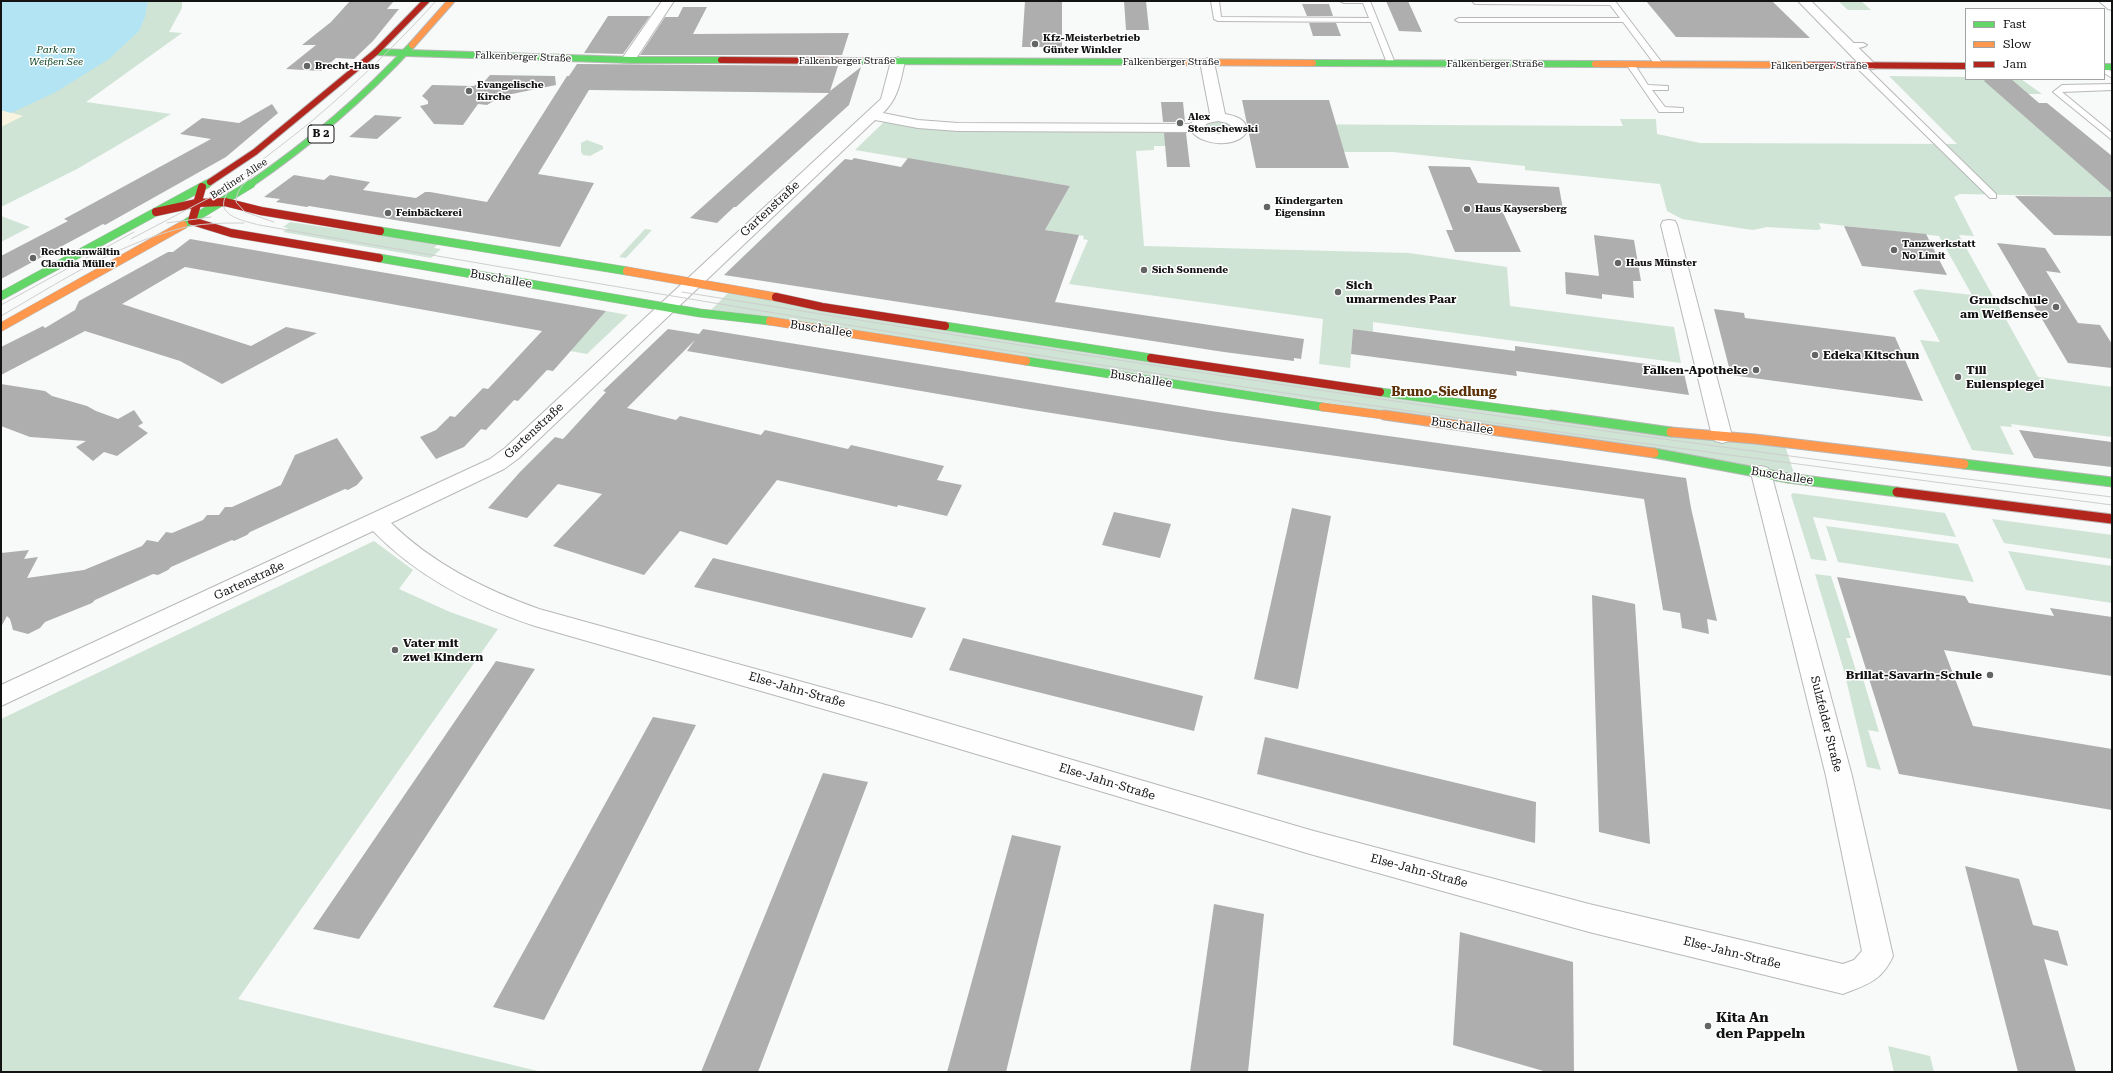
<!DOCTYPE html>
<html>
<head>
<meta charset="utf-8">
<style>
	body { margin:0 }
	#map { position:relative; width:2113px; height:1073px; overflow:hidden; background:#f8f9f9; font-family:"Roboto Serif",serif }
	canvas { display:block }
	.frame { position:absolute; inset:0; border:2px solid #131314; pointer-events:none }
	.legend { position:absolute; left:1965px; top:8px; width:140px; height:72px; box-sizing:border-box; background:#fff; border:1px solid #a1a1a1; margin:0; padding:5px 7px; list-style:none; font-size:12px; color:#131314 }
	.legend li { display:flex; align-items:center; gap:8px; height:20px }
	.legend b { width:20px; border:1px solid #a1a1a1 }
</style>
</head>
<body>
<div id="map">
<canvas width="2113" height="1073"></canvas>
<div class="frame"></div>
<ul class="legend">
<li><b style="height:5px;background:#63d668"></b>Fast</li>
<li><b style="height:5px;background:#ff974d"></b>Slow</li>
<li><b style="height:5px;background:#b3261e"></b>Jam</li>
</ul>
</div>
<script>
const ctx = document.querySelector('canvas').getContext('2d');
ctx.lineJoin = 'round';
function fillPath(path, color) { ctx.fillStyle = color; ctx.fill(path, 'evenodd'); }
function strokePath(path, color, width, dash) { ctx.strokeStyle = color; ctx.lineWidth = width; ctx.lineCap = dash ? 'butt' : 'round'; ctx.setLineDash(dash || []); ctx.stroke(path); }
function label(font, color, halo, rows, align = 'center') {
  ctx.font = font + ' "Roboto Serif",serif'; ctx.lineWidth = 3; ctx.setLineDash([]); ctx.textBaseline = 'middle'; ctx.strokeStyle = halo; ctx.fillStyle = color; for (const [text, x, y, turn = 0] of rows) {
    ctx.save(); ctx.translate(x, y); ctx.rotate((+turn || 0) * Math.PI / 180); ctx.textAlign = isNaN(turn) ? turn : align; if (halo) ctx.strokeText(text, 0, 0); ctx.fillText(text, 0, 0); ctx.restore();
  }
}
fillPath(new Path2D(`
	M 1,1 L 182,1 L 182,8 L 169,32 L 182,33 L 86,102 L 171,114 L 77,169 L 1,207 Z
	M 1838,1 L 1861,1 L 1871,10 L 1848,10 Z
	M 1889,76 L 1966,77 L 1966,79 L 2021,79 L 2042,94 L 2000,94 L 2112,180 L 2112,197 L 1960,194 L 1954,197 L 1974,236 L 1959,235 L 2038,377 L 2112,387 L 2112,437 L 2011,424 L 2012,427 L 2000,426 L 2014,455 L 1972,450 L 1920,340 L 1940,342 L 1913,291 L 1920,289 L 1972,295 L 1939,236 L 1819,223 L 1821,229 L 1817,230 L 1767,227 L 1753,230 L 1739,228 L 1682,219 L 1667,211 L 1660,184 L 1525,170 L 1525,166 L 1393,152 L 1344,152 L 1249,124 L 1623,126 L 1620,119 L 1656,119 L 1657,134 L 1700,143 L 1957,144 Z
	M 1221,120 L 1233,125 L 1235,129 L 1223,135 L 1204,130 L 1204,125 L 1209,122 Z
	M 885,121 L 1177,130 L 1178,135 L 1169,146 L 1154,146 L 1154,150 L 1136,151 L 1144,246 L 1409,253 L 1507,267 L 1510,306 L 1674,327 L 1681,363 L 1373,322 L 1373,332 L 1353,329 L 1350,368 L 1319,364 L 1323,319 L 1069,284 L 1088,240 L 1083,239 L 1084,236 L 1045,230 L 1070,186 L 855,150 Z
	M 587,140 L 603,146 L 603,149 L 590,156 L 583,155 L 581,152 L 581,143 Z
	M 1,216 L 30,227 L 1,242 Z
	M 290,222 L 438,244 L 434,248 L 441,249 L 431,258 L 283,232 L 288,228 L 283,227 Z
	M 645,229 L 652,230 L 626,258 L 619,257 Z
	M 728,293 L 1785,446 L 1794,473 L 711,310 Z
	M 606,311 L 628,315 L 587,354 L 570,351 Z
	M 1793,493 L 1945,513 L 1956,537 L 1813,517 L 1827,561 L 1811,559 L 1791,495 Z
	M 1992,519 L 2112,535 L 2112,559 L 2004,543 Z
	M 1826,526 L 1958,544 L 1974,582 L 1838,562 Z
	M 374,541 L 413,570 L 399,589 L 450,612 L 498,629 L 238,999 L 542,1072 L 1,1072 L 1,719 Z
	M 2008,551 L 2112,566 L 2112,603 L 2026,590 Z
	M 1815,574 L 1831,576 L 1851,638 L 1846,638 L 1856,671 L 1861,672 L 1879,732 L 1868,730 L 1881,770 L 1867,767 L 1844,671 Z
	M 1888,1046 L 1930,1056 L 1934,1072 L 1894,1072 Z`), '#cfe4d5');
fillPath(new Path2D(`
	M 1,110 L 23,116 L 1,127 Z`), '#f9f4df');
fillPath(new Path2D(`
	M 1,1 L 148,1 L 145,17 L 139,31 L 109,59 L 56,92 L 11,113 L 1,110 Z`), '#b3e4f3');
fillPath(new Path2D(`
	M 350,1 L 394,1 L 387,9 L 399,9 L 373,41 L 354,59 L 336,58 L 321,71 L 286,69 L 316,45 L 302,45 L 331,22 Z
	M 1025,1 L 1062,1 L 1062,47 L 1022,47 Z
	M 1124,1 L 1146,1 L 1149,30 L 1126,30 Z
	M 1386,1 L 1408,1 L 1422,32 L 1399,31 Z
	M 1646,1 L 1772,1 L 1810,38 L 1676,37 Z
	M 1302,4 L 1329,4 L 1333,16 L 1307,16 Z
	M 683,7 L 707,7 L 693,34 L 849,33 L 842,55 L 640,55 L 665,17 L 678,17 Z
	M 608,16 L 650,16 L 623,54 L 584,53 Z
	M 1309,23 L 1336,23 L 1341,36 L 1313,36 Z
	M 577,64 L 838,66 L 830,91 L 861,67 L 849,105 L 736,207 L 734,207 L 717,223 L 690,218 L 829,93 L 589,90 L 538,174 L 594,183 L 560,247 L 309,206 L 307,207 L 276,202 L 280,199 L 264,197 L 294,175 L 324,180 L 330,175 L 370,182 L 363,190 L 416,198 L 425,192 L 430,192 L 487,202 L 567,76 L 569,76 Z
	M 490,75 L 555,76 L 556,85 L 502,96 L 487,105 L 478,104 L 463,125 L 434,124 L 420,106 L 428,104 L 428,101 L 422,96 L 432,85 L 473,86 L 484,82 Z
	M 1986,79 L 2011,79 L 2039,103 L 2047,103 L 2112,156 L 2112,193 L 1984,81 Z
	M 1242,100 L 1329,100 L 1349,168 L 1256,168 Z
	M 1161,102 L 1183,102 L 1185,122 L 1163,122 Z
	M 272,104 L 278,113 L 226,157 L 105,225 L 103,224 L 1,279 L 1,256 L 68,221 L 64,219 L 211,139 L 180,134 L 202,118 L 239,123 Z
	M 375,115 L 402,117 L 377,139 L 349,137 Z
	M 1164,133 L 1186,133 L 1190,167 L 1167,167 Z
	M 854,158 L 901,167 L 908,158 L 1070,186 L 1045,230 L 1079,235 L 1055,302 L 1304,339 L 1301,359 L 1294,358 L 1294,361 L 1224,352 L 724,275 L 845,159 L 852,160 Z
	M 1428,166 L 1470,167 L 1478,183 L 1559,187 L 1563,209 L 1537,207 L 1538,210 L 1500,206 L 1521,252 L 1455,252 L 1446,230 L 1453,230 Z
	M 2015,196 L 2112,197 L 2112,236 L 2054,235 Z
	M 1844,226 L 1926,234 L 1947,275 L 1862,266 Z
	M 1594,235 L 1634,240 L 1641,281 L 1633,281 L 1634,298 L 1602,294 L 1602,299 L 1566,294 L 1565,272 L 1599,276 Z
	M 190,239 L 606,311 L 553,371 L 547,370 L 518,401 L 514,400 L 486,430 L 481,429 L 464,447 L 436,459 L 420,437 L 436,430 L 450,416 L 455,417 L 483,388 L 488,389 L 542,331 L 185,267 L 122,304 L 251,346 L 286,327 L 317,333 L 222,384 L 180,361 L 85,331 L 1,375 L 1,347 L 43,326 L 45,328 L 75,310 L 79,301 L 168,252 L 173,252 Z
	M 1997,243 L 2045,248 L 2061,273 L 2046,271 L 2078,323 L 2100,325 L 2112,344 L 2112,368 L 2068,363 Z
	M 1714,309 L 1744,313 L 1745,318 L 1895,337 L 1923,401 L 1731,375 Z
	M 668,329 L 699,334 L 703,329 L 1211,411 L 1686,478 L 1691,508 L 1717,621 L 1707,619 L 1709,634 L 1682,628 L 1680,613 L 1663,610 L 1644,499 L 1229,441 L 1026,409 L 687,351 L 695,340 L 627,408 L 676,420 L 680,416 L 761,435 L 765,430 L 848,449 L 851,445 L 944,466 L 937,480 L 962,485 L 947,516 L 898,505 L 897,507 L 777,480 L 727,545 L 680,531 L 644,575 L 553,546 L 602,494 L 558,484 L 527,518 L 488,508 L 520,472 L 555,437 L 563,439 L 606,392 L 603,391 Z
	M 1353,329 L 1515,351 L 1515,346 L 1683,369 L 1689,395 L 1516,371 L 1517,376 L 1351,354 Z
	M 1,384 L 45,391 L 52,396 L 87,406 L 96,411 L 118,419 L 134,410 L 143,423 L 138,426 L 148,433 L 117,456 L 104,452 L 93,461 L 76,447 L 86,441 L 30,437 L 1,426 Z
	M 2019,430 L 2112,442 L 2112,467 L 2034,458 Z
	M 337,438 L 363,478 L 357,485 L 348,490 L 345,489 L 250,532 L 247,535 L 234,541 L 232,540 L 171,567 L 168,570 L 158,575 L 153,574 L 95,600 L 92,603 L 45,622 L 40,628 L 28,634 L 13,630 L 10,619 L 7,616 L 1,627 L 1,553 L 29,550 L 24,559 L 38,557 L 27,578 L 84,570 L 142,546 L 147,540 L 158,542 L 166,532 L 172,533 L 203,520 L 207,515 L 219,515 L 225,507 L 232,507 L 281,485 L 295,455 Z
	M 1292,508 L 1331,516 L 1298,689 L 1254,679 Z
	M 1114,512 L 1171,524 L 1160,558 L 1102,545 Z
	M 713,558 L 926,608 L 912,638 L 694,587 Z
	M 1837,577 L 1965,596 L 1969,603 L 2054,616 L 2050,608 L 2112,617 L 2112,676 L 1944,650 L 1973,726 L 2112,749 L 2112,810 L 1899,774 Z
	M 1592,595 L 1635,604 L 1650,844 L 1599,832 Z
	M 963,638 L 1203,696 L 1194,731 L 949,670 Z
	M 496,661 L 535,669 L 359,939 L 313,929 Z
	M 653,717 L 696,725 L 544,1020 L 493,1007 Z
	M 1265,737 L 1536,802 L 1535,843 L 1257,774 Z
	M 823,773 L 868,782 L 758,1072 L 701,1072 Z
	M 1012,835 L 1061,846 L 1006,1072 L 947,1072 Z
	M 1965,866 L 2019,879 L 2033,925 L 2058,931 L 2068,966 L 2044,959 L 2076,1072 L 2018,1072 Z
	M 1214,904 L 1264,914 L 1248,1072 L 1190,1072 Z
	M 1460,932 L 1573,962 L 1574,1072 L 1547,1072 L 1453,1045 Z`), '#aeaeae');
const lane = new Path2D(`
	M 1211,1 L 1219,1 L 1221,17 L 1369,18 L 1363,3 L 1344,3 L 1340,1 L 1370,1 L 1395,63 L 1391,65 L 1387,63 L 1371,22 L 1218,21 L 1214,19 Z
	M 1472,1 L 1615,1 L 1663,64 L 1656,66 L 1623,22 L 1459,22 L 1455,20 L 1459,18 L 1620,18 L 1610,5 L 1475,4 Z
	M 1845,43 L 1863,43 L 1867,45 C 1862,49 1849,49 1844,45 Z
	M 1627,62 L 1633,62 L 1648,85 L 1668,86 L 1668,90 L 1652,90 L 1665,107 L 1683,108 L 1683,112 L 1659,112 L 1626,64 Z
	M 1857,64 L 1863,64 L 1996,194 L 1996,198 L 1990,198 L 1857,68 Z
	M 2104,67 L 2112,72 L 2112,78 L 2104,73 Z
	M 2112,84 L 2112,90 L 2062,92 L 2112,133 L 2112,140 L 2053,92 L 2062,85 Z`);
const street = new Path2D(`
	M 662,1 L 674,1 L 633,63 L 623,63 L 621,60 Z
	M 1798,1 L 1811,1 L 1874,63 L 1876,66 L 1874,69 L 1864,69 Z
	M 2099,1 L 2112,1 L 2112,10 L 2108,9 Z
	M 898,57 L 905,61 C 900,83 899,97 883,113 L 918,120 L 958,123 L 1190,124 L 1199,116 L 1210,114 L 1200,62 L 1207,58 L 1214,62 L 1225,114 C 1236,116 1247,119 1247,132 C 1236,148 1204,146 1192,132 L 958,131 L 918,128 L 875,120 L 519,458 L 504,469 L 391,523 C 433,564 484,589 539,609 L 893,707 L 1310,830 L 1589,904 L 1843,964 L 1854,960 L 1862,951 L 1826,776 L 1751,473 L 1754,468 L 1761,466 L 1768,468 L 1771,473 L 1852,776 L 1893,956 C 1882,981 1866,985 1843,994 L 1589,932 L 1310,854 L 893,729 L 535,626 C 474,606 418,577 373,531 L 1,706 L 1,685 L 490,459 L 505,448 L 881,99 L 891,61 ZM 1218,121 L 1227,123 L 1233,127 L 1233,130 L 1219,134 L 1205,129 L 1204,126 L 1208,123 Z
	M 1669,220 L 1675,221 L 1677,225 L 1732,436 L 1729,441 L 1722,443 L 1715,441 L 1712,436 L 1661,225 L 1663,221 Z`);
const fastFar2 = new Path2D(`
	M 376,52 L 631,60 L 721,60
	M 856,61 L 1162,62
	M 1313,63 L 1595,64
	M 2104,67 L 2112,67
	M 205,185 L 210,182
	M 249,185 C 309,144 363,98 412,45`);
const fastFar1 = new Path2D(`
	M 183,225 L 251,184
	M 380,231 L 627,271
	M 379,258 L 700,313 L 770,321
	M 1,296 L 207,184
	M 945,326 L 1151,358
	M 1026,361 L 1323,407
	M 1380,392 L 1558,416`);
const fast = new Path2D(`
	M 1551,415 L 1671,432
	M 1654,453 L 1788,478 L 1897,492
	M 1964,464 L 2112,482`);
const slowFar2 = new Path2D(`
	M 412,45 L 451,1
	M 1162,62 L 1313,63
	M 1595,64 L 1813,65`);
const slowFar1 = new Path2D(`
	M 627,271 L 776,297
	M 770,321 L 1026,361
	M 1,327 L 183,225
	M 1323,407 L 1391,416`);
const slow = new Path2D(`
	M 1384,415 L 1654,453
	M 1671,432 L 1755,439 L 1964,464`);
const jamFar2 = new Path2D(`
	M 721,60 L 856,61
	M 1813,65 L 1966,66
	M 210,182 L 255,152 L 376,52 L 426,1`);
const jamFar1 = new Path2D(`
	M 202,187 L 192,221 L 231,233 L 379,258
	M 156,212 L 197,203 L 225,202 L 261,211 L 380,231
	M 776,297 L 822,307 L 945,326
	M 1151,358 L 1380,392`);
const jam = new Path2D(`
	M 1897,492 L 2112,519`);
strokePath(lane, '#b8b8b8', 2);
strokePath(street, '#b8b8b8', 2);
strokePath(fastFar2, '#b8b8b8', 8);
strokePath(fastFar1, '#b8b8b8', 9);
strokePath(fast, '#b8b8b8', 11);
strokePath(slowFar2, '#b8b8b8', 8);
strokePath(slowFar1, '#b8b8b8', 9);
strokePath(slow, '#b8b8b8', 11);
strokePath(jamFar2, '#b8b8b8', 8);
strokePath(jamFar1, '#b8b8b8', 9);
strokePath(jam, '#b8b8b8', 11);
fillPath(lane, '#fefefe');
fillPath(street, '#fefefe');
strokePath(fastFar2, '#63d668', 6);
strokePath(fastFar1, '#63d668', 8);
strokePath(fast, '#63d668', 9);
strokePath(slowFar2, '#ff974d', 6);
strokePath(slowFar1, '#ff974d', 8);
strokePath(slow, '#ff974d', 9);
strokePath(jamFar2, '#b3261e', 6);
strokePath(jamFar1, '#b3261e', 8);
strokePath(jam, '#b3261e', 9);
strokePath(new Path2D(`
	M 436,1 C 398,43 357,83 313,120 C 288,141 260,160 235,183 C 209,212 232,218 259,225 C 522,271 785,316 1049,357 C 1402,413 1757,459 2112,505
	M 258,171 C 248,180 236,188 236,202 L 245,212 L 274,222
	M 167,223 L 211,217
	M 131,239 L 230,187
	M 682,292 C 1158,368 1634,439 2112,497
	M 1,305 L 134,232
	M 1,316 C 58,283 114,246 178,229 C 199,223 222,223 244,223`), '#cecece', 1);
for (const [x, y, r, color] of [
	[1035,44,4,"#636464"],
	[307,66,4,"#636464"],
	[469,91,4,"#636464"],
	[1180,123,4,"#636464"],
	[1267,207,4,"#636464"],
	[1467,209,4,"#636464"],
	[388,213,4,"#636464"],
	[1894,250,4,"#636464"],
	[33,258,4,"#636464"],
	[1618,263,4,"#636464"],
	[1144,270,4,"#636464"],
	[1338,292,4,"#636464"],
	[2056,307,4,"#636464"],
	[1815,355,4,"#636464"],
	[1756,370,4,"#636464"],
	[1958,377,4,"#636464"],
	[395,650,4,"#636464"],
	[1990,675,4,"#636464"],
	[1708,1026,4,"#636464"]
]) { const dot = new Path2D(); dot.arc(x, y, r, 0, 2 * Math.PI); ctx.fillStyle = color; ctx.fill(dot); strokePath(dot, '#fff', 1.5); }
label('bold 10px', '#131314', '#fff', [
	["Kfz-Meisterbetrieb",1043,38],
	["Günter Winkler",1043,50],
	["Brecht-Haus",315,66],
	["Evangelische",477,85],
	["Kirche",477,97],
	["Alex",1188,117],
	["Stenschewski",1188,129],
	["Kindergarten",1275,201],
	["Eigensinn",1275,213],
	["Haus Kaysersberg",1475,209],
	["Feinbäckerei",396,213],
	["Tanzwerkstatt",1902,244],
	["No Limit",1902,256],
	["Rechtsanwältin",41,252],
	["Claudia Müller",41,264],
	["Haus Münster",1626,263],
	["Sich Sonnende",1152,270]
], 'left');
label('italic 10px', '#003d1b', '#fff', [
	["Park am",56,50],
	["Weißen See",56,62]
]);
label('10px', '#131314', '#fff', [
	["Falkenberger Straße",523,57,2],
	["Falkenberger Straße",847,61],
	["Falkenberger Straße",1171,62],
	["Falkenberger Straße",1495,64],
	["Falkenberger Straße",1819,66],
	["Berliner Allee",239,179,-33]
]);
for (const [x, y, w] of [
	[321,134,26]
]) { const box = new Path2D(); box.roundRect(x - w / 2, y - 9, w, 18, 3); ctx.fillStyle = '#fff'; ctx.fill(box); strokePath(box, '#131314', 1); }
label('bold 11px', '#131314', null, [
	["B 2",321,134]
]);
label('12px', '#131314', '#fff', [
	["Gartenstraße",770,209,-43],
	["Buschallee",501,279,10],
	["Buschallee",821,329,8],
	["Buschallee",1141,379,9],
	["Buschallee",1462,426,8],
	["Gartenstraße",534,431,-43],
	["Buschallee",1782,476,9],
	["Gartenstraße",249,581,-25],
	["Else-Jahn-Straße",797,690,16],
	["Sulzfelder Straße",1826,724,76],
	["Else-Jahn-Straße",1107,782,17],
	["Else-Jahn-Straße",1419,871,15],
	["Else-Jahn-Straße",1732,953,14]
]);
label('bold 12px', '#131314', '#fff', [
	["Sich",1346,285],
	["umarmendes Paar",1346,299],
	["Grundschule",2048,300,"right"],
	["am Weißensee",2048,314,"right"],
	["Edeka Kitschun",1823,355],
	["Falken-Apotheke",1748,370,"right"],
	["Till",1966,370],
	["Eulenspiegel",1966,384],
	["Vater mit",403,643],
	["zwei Kindern",403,657],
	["Brillat-Savarin-Schule",1982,675,"right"]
], 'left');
label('bold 13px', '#5b3007', '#fff', [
	["Bruno-Siedlung",1444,392]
]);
label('bold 14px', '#131314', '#fff', [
	["Kita An",1716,1018],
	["den Pappeln",1716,1034]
], 'left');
</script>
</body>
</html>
